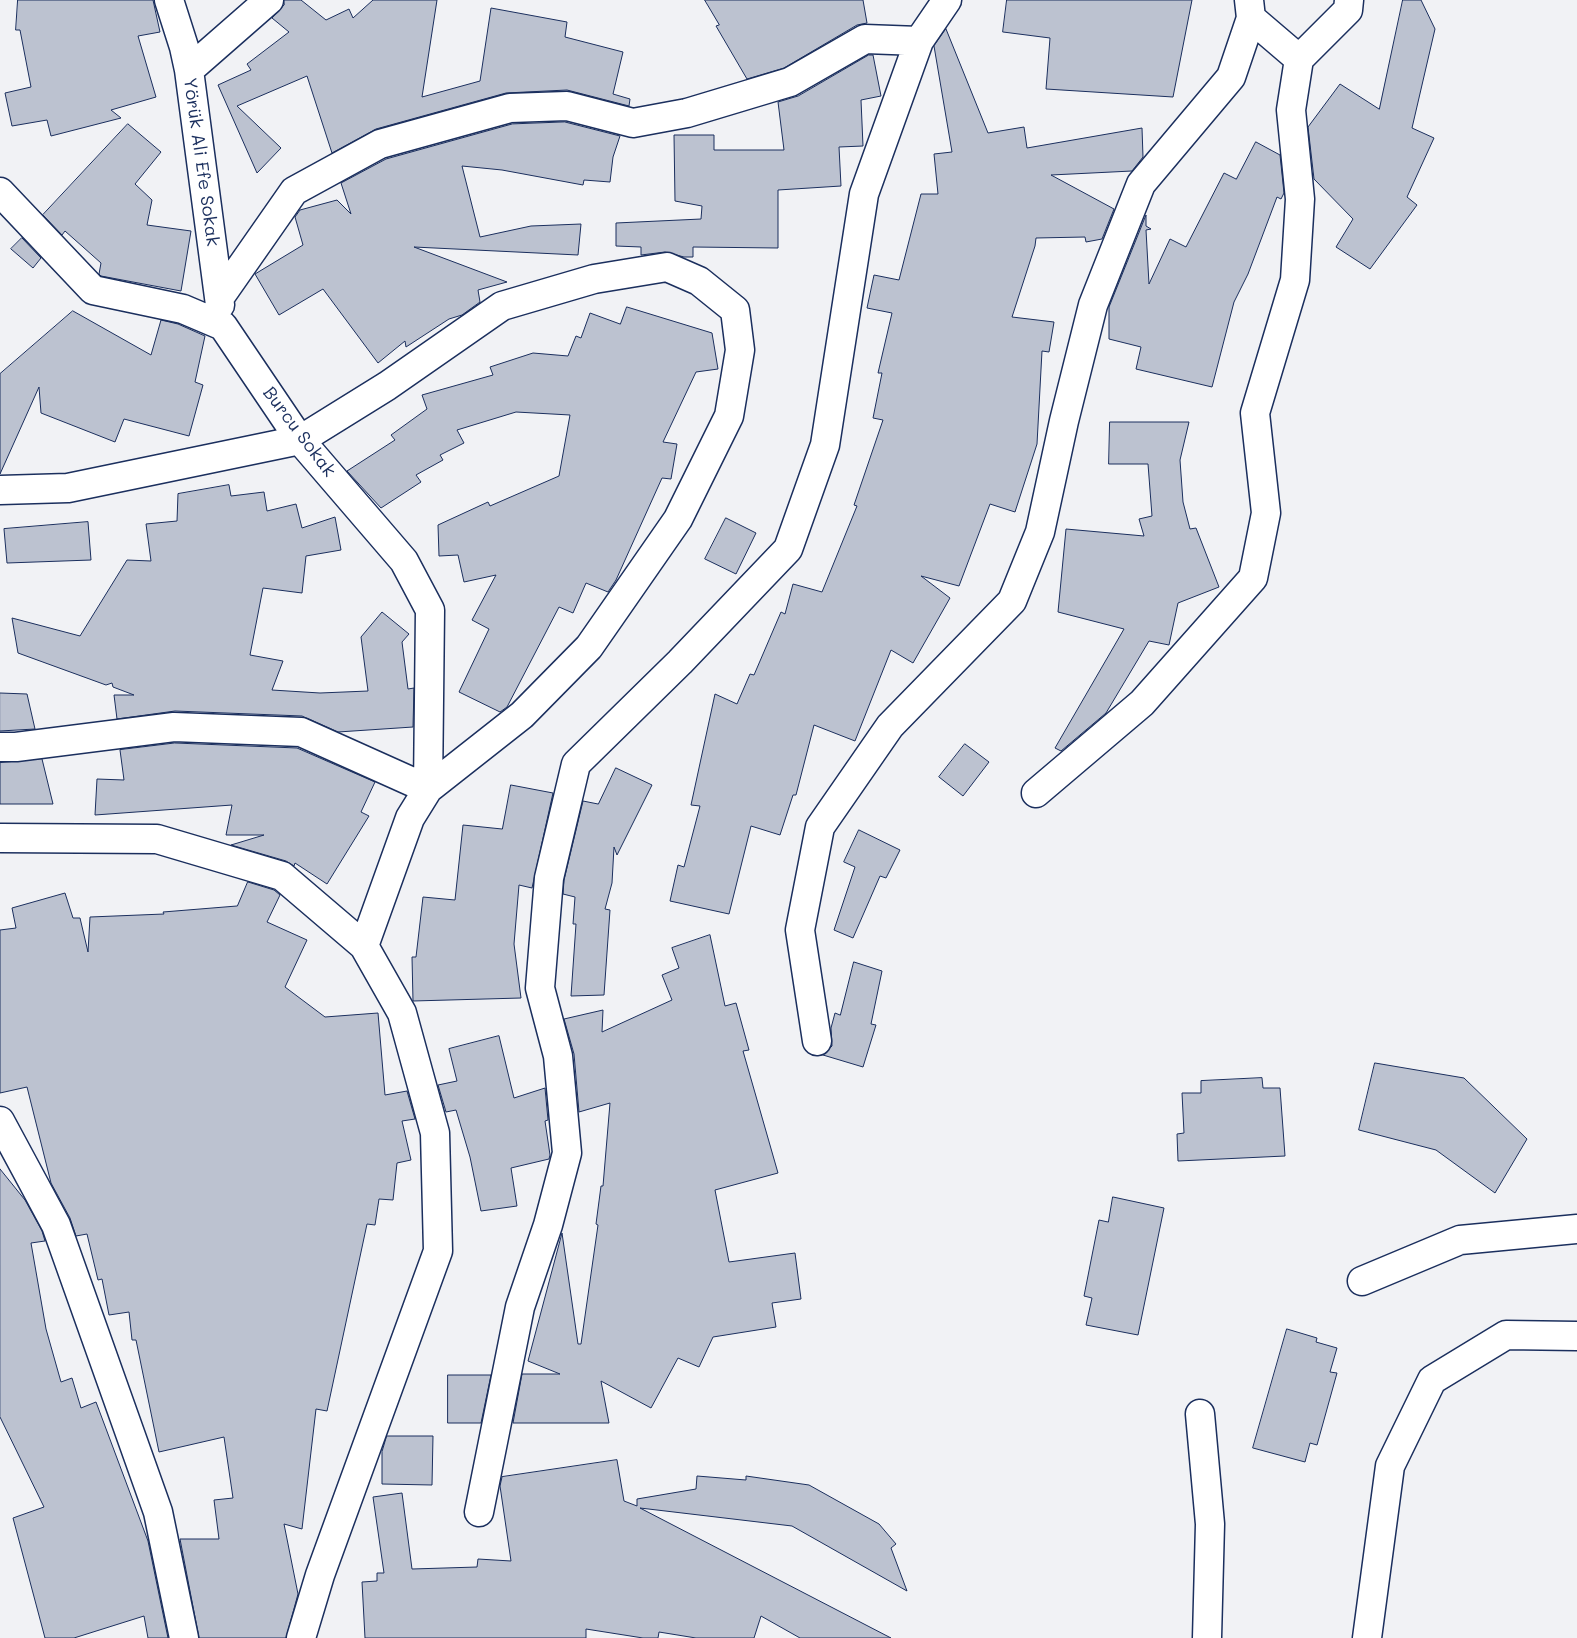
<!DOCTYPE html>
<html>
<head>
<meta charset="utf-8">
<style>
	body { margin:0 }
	canvas { display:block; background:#f1f2f5 }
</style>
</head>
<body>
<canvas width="1577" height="1638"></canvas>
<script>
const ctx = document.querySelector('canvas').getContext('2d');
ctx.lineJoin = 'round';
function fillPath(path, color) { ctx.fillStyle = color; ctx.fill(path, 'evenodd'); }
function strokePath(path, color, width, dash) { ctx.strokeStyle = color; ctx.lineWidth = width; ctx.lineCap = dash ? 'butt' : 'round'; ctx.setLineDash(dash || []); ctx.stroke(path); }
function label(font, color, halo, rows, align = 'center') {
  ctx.font = font + ' Mali,sans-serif'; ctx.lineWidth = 4; ctx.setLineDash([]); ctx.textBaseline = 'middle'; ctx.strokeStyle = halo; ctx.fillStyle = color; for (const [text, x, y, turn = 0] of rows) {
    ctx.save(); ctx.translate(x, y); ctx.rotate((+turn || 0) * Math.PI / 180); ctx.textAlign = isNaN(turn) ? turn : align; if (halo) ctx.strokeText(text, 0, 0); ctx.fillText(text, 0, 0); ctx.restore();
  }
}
const building = new Path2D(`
	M 18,0 L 153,0 L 160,32 L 138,36 L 156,97 L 111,110 L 121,118 L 51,136 L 47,120 L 12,126 L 5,93 L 31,87 L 20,30 L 16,30 Z
	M 284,0 L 301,0 L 326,20 L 349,9 L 353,18 L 373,0 L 437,0 L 422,97 L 480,81 L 491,8 L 567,22 L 565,37 L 623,52 L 613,94 L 630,99 L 629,106 L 567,90 L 506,93 L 376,129 L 332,153 L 307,76 L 237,106 L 281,148 L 257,173 L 218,85 L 251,70 L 247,64 L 289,32 L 272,18 L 284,5 Z
	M 705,0 L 863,0 L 867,23 L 857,25 L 784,68 L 747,79 L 716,26 L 719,25 Z
	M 1007,0 L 1192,0 L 1173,97 L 1046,89 L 1050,38 L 1003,32 Z
	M 1403,0 L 1421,0 L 1435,29 L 1412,128 L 1434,138 L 1407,197 L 1417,205 L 1370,269 L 1336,247 L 1353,219 L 1314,179 L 1308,127 L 1340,84 L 1379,109 Z
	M 946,29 L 988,133 L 1024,127 L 1027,148 L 1142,128 L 1143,157 L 1132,171 L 1051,175 L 1114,209 L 1102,239 L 1086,242 L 1085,237 L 1036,238 L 1035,246 L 1012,317 L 1054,322 L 1049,352 L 1042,351 L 1037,444 L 1015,512 L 990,504 L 959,586 L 921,576 L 950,598 L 913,663 L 891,650 L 855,741 L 814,725 L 796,795 L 793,795 L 780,835 L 751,826 L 729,914 L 670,901 L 678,865 L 684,867 L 700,806 L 691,805 L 715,694 L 737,704 L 750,674 L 754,675 L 781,612 L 785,614 L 793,584 L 822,592 L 857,506 L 854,505 L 883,420 L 873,418 L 882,373 L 878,373 L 892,313 L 867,308 L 874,275 L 899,280 L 921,194 L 938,194 L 934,154 L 952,152 L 934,46 Z
	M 869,55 L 873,55 L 881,96 L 861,100 L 863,146 L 839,147 L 841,186 L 778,190 L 778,248 L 693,247 L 693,257 L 684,257 L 665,252 L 641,255 L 641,247 L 616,246 L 616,223 L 701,219 L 702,206 L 675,201 L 674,135 L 714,135 L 714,150 L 784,150 L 778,102 L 798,96 Z
	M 565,122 L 620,136 L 613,157 L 610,182 L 584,180 L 583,185 L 502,170 L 462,166 L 480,237 L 531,226 L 581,224 L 578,255 L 414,247 L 507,282 L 478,290 L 480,302 L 462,315 L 449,319 L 406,347 L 405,341 L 378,363 L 323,289 L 279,315 L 255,274 L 303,245 L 295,217 L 300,210 L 337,200 L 351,214 L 341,183 L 386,159 L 512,124 Z
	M 128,124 L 161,152 L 135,184 L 152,200 L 147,225 L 191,231 L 181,291 L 101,276 L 99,274 L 101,263 L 65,231 L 62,235 L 43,215 Z
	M 1256,142 L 1280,155 L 1284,193 L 1281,199 L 1277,197 L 1248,274 L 1234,302 L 1212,387 L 1136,369 L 1141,347 L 1109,339 L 1109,307 L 1146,215 L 1146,226 L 1151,229 L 1146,230 L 1149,284 L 1170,239 L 1186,247 L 1224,173 L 1236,179 Z
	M 22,238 L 41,258 L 33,268 L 11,249 Z
	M 627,307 L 712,333 L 718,369 L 696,372 L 663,442 L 677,444 L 671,479 L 662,478 L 616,580 L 608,592 L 586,583 L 573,613 L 559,607 L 507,707 L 500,712 L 459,692 L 489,629 L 472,620 L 496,575 L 464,582 L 458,555 L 439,556 L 438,525 L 488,502 L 490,506 L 559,476 L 570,415 L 516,412 L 457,430 L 464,443 L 440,455 L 443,460 L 416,475 L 421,482 L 381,508 L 347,471 L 395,440 L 391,435 L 427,409 L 422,395 L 493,375 L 490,367 L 533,353 L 568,356 L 576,336 L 581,338 L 590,313 L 620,324 Z
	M 73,311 L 151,355 L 161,320 L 178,324 L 205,336 L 195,382 L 203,385 L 189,436 L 124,419 L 115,442 L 41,413 L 39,387 L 0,474 L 0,374 Z
	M 1110,422 L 1189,422 L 1180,460 L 1183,502 L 1190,529 L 1196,528 L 1219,587 L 1178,603 L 1169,645 L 1149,641 L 1106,713 L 1061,751 L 1055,748 L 1124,629 L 1058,612 L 1066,529 L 1144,536 L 1139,519 L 1152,516 L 1148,464 L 1109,464 Z
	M 229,485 L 231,496 L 264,492 L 267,511 L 296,504 L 302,528 L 335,517 L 341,550 L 306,556 L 302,593 L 263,588 L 250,655 L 283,661 L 272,690 L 320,693 L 368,691 L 361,637 L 382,612 L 409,634 L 402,642 L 408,689 L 414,688 L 413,727 L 338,732 L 302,716 L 175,711 L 117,719 L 114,695 L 134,695 L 113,687 L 112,683 L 106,685 L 18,653 L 12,618 L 80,636 L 127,560 L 151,561 L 146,524 L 177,521 L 178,494 Z
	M 726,518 L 756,533 L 736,574 L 705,559 Z
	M 88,522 L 91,560 L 7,563 L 4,529 Z
	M 0,693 L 27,694 L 35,729 L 0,731 Z
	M 175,743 L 297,748 L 375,782 L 361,812 L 369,816 L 327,884 L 295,863 L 294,866 L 286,861 L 231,845 L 264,835 L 226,835 L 232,805 L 95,815 L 97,779 L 124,780 L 120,750 Z
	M 965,744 L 989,762 L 963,796 L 939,777 Z
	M 42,759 L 53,804 L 0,804 L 0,763 Z
	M 616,768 L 652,785 L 617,855 L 614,847 L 612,883 L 605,909 L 610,910 L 604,995 L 571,996 L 576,924 L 573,924 L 575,897 L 563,894 L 564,880 L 583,801 L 598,804 Z
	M 511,785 L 553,793 L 532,888 L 519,885 L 514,944 L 521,998 L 413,1001 L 412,957 L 416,957 L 423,897 L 455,900 L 463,825 L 502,829 Z
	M 859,830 L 900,850 L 886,878 L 880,876 L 853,938 L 834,930 L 855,867 L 844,862 Z
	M 248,882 L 274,890 L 280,895 L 267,922 L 307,940 L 285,987 L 325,1017 L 378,1013 L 385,1095 L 407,1091 L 415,1119 L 402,1121 L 411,1160 L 397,1163 L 393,1200 L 379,1199 L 375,1225 L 367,1224 L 327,1411 L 316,1409 L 302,1529 L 284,1524 L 298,1594 L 286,1638 L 199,1638 L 180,1539 L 219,1539 L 214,1500 L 233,1498 L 224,1437 L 159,1452 L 136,1340 L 132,1340 L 129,1312 L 109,1315 L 102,1279 L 98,1280 L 87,1234 L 76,1236 L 70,1218 L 51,1183 L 27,1087 L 0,1093 L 0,930 L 16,928 L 12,908 L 65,893 L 73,918 L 80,918 L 88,952 L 90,917 L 164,914 L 163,912 L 237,906 Z
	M 710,935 L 725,1006 L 736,1003 L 749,1050 L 743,1051 L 778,1173 L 715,1190 L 729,1262 L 795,1253 L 801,1299 L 772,1303 L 776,1327 L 713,1337 L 699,1367 L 678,1358 L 651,1408 L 601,1381 L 609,1423 L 513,1423 L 522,1374 L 560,1374 L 528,1361 L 562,1233 L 578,1344 L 581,1344 L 598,1225 L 596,1224 L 601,1186 L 603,1186 L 610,1103 L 579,1112 L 574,1054 L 564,1019 L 603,1010 L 602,1032 L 672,1000 L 662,975 L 679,968 L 672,948 Z
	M 854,962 L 882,971 L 871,1024 L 876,1025 L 863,1067 L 823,1055 L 832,1046 L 831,1028 L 835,1013 L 840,1015 Z
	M 499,1036 L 514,1098 L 545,1088 L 548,1120 L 545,1121 L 550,1155 L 549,1159 L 511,1168 L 517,1206 L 481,1211 L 470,1157 L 456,1110 L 446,1112 L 438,1085 L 457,1081 L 449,1049 Z
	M 1375,1063 L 1464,1078 L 1527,1139 L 1495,1193 L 1436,1150 L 1359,1130 Z
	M 1262,1078 L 1263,1088 L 1280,1088 L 1285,1156 L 1178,1161 L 1177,1134 L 1184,1133 L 1182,1093 L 1201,1093 L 1201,1081 Z
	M 0,1169 L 25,1200 L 42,1231 L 45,1241 L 31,1243 L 46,1329 L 61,1382 L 72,1378 L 81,1408 L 96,1402 L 148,1541 L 168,1638 L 148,1638 L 144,1616 L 74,1638 L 45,1638 L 13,1518 L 44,1507 L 0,1417 Z
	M 1113,1197 L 1164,1208 L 1138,1335 L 1086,1325 L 1092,1298 L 1084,1296 L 1099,1220 L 1108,1222 Z
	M 1287,1329 L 1317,1338 L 1316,1342 L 1337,1348 L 1330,1372 L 1337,1373 L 1317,1445 L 1310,1443 L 1305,1462 L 1253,1448 Z
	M 448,1375 L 491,1375 L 481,1423 L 448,1423 Z
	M 387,1436 L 433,1436 L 432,1485 L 382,1484 L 382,1452 Z
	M 617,1460 L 624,1501 L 637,1506 L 637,1499 L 696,1489 L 697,1476 L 746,1480 L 746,1476 L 809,1485 L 879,1524 L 896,1544 L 891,1548 L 907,1591 L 792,1526 L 640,1508 L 891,1638 L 800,1638 L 761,1616 L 754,1638 L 696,1638 L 659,1632 L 658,1638 L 643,1638 L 586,1629 L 586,1638 L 365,1638 L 362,1582 L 377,1581 L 377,1573 L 384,1573 L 373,1497 L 402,1493 L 412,1569 L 477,1567 L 478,1559 L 511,1561 L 500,1486 L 502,1477 Z`);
fillPath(building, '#bcc2d0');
strokePath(building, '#1b2f5e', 1);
const minor = new Path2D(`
	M 169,0 L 184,47 L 189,70 L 220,305
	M 1299,59 L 1348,10 L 1349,0
	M 189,70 L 269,0
	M 0,192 L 93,290 L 183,309 L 223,326 L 300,440 L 404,561 L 430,610 L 428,789 L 301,732 L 174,727 L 16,747 L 0,747
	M 220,297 L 294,191 L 380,144 L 510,108 L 567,106 L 633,123 L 687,113 L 790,82 L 865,39 L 919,41 L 947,0
	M 0,490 L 68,488 L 300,440 L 387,386 L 502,306 L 594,279 L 667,267 L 699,281 L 735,310 L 740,350 L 729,416 L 678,519 L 589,647 L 522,715 L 428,789 L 410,818 L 364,946
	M 1036,793 L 1142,703 L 1253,578 L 1266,513 L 1255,413 L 1295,280 L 1300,199 L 1291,110 L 1299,59 L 1251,18
	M 0,838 L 157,839 L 282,876 L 364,946 L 402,1013 L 435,1133 L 438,1251 L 320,1575 L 301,1638
	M 817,1041 L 800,930 L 820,827 L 890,726 L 1012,601 L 1040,532 L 1064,421 L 1093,305 L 1141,184 L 1231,77 L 1251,18 L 1249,0
	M 0,1121 L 56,1225 L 158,1512 L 184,1638
	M 1362,1281 L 1460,1240 L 1577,1229
	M 1200,1414 L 1210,1524 L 1207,1638
	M 479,1512 L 520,1307 L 548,1225 L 567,1153 L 558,1056 L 540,988 L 549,878 L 576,764 L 680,662 L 788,549 L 825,445 L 864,194 L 919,41
	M 1367,1638 L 1390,1466 L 1432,1380 L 1506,1335 L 1577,1336`);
strokePath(minor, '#1b2f5e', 31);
strokePath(minor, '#fff', 28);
label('18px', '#1b2f5e', '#fff', [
	["Yörük Ali Efe Sokak",201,162,82],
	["Burcu Sokak",299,432,53]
]);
</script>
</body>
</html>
